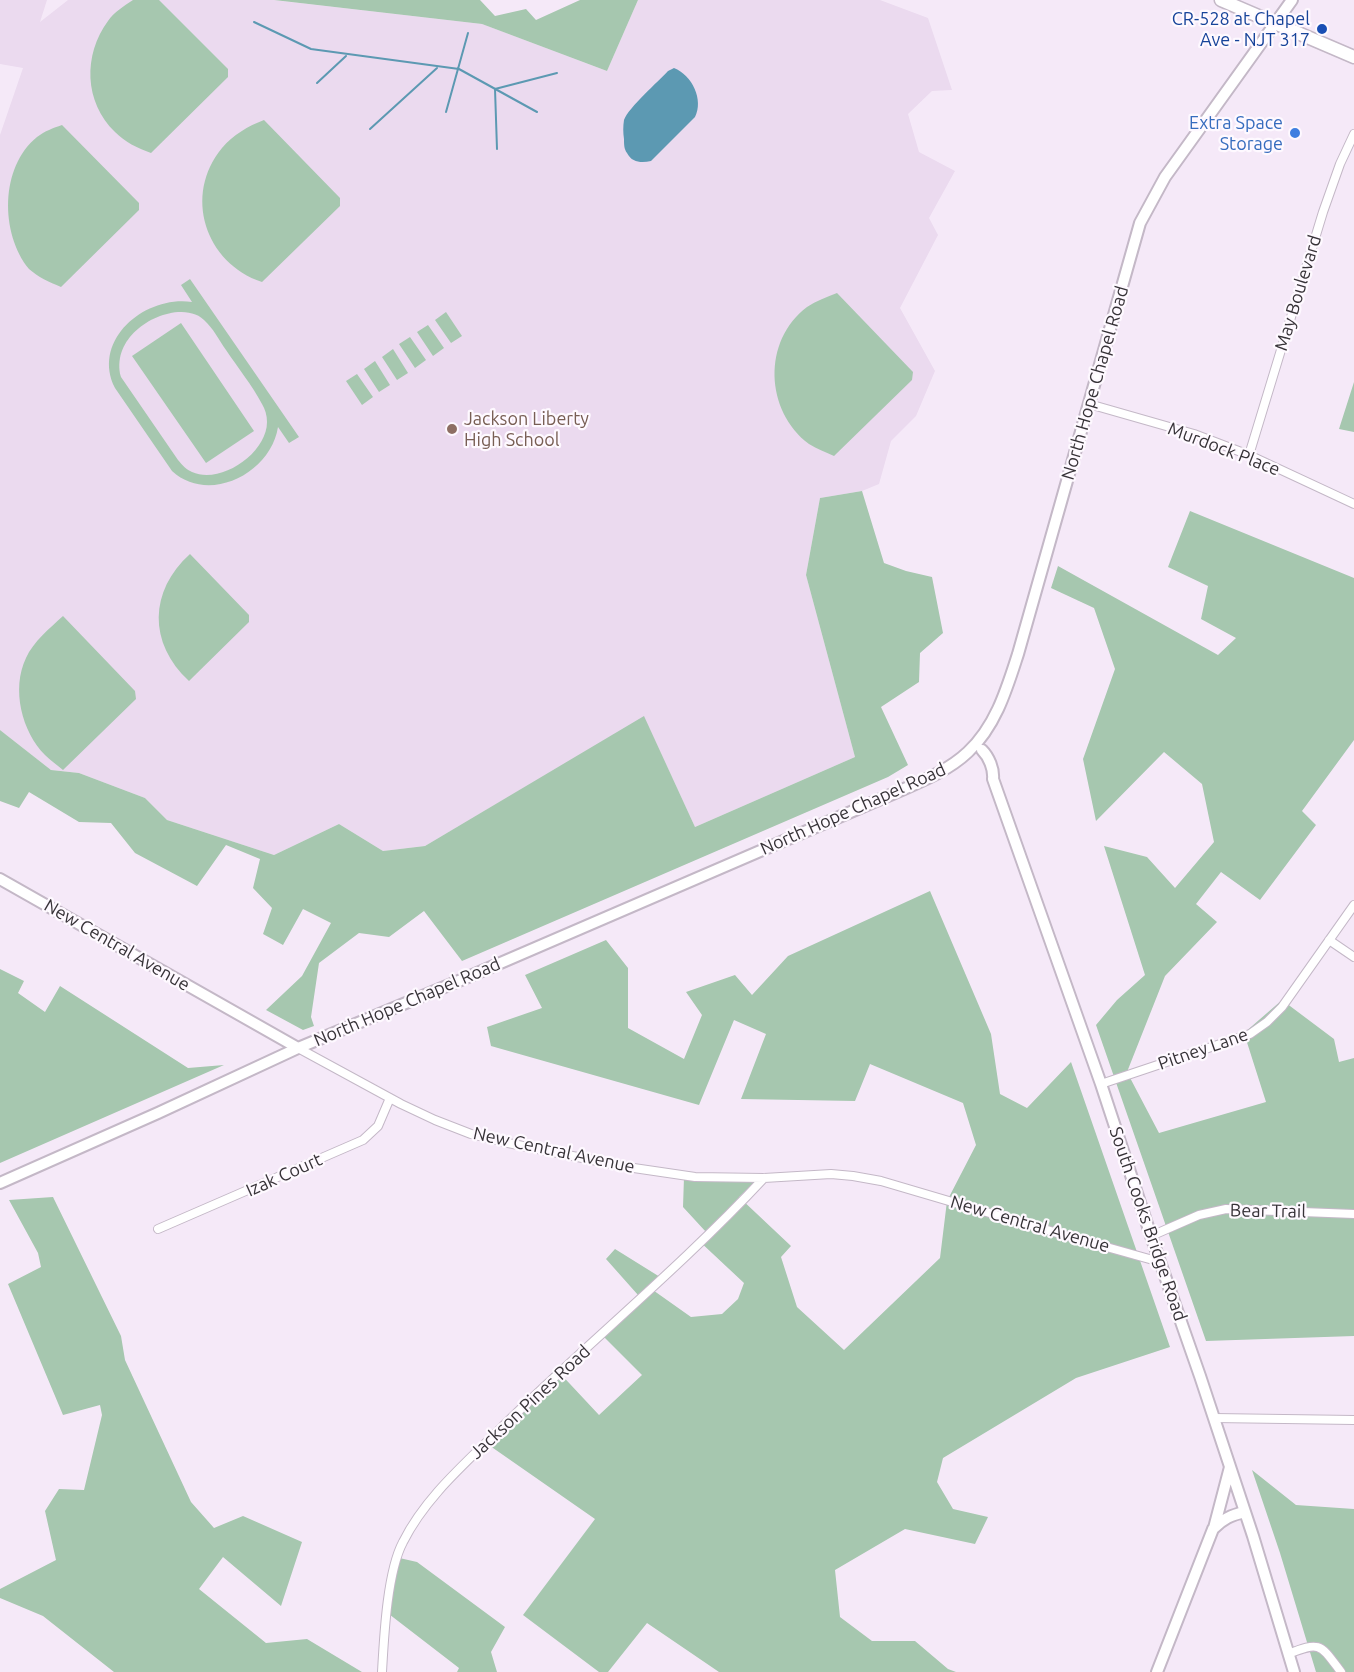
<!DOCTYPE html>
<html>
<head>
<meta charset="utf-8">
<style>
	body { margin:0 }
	canvas { display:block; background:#f5e9f8 }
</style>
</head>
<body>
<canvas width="1354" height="1672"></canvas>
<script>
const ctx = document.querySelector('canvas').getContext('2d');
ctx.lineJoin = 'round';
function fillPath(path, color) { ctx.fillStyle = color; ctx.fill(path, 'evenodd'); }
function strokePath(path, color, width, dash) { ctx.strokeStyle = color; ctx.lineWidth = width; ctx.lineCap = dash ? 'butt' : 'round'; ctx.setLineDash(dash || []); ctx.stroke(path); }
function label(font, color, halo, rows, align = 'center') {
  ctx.font = font + ' Ubuntu,sans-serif'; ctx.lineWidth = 4.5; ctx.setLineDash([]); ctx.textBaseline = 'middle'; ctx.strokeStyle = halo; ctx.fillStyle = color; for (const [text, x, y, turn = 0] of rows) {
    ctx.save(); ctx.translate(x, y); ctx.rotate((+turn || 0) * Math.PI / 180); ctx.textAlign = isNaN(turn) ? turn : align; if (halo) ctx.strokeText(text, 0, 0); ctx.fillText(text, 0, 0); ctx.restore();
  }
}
fillPath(new Path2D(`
	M 0,0 L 47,0 L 40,22 L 68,0 L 273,0 L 482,24 L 607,71 L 638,0 L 880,0 L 928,18 L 952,90 L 932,91 L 908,114 L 919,152 L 955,171 L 929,218 L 938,235 L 900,308 L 935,371 L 916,416 L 891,441 L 879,484 L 862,491 L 820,498 L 806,575 L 855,757 L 695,827 L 644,717 L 425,846 L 383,851 L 339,824 L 274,855 L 167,820 L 145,798 L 79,773 L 51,770 L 0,730 L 0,135 L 23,68 L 0,64 Z`), '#ebdaef');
fillPath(new Path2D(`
	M 133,0 L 159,0 L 228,69 L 228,77 L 151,153 C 137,148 125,142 115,132 C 84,102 83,55 108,21 C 114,12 124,6 133,0 Z
	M 274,0 L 480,0 L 495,16 L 526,9 L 536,20 L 580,0 L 638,0 L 607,71 L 482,24 Z
	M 264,120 L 340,198 L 340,206 L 262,282 C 205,263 183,195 222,148 C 233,135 248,126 264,120 Z
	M 62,125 L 139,203 L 139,210 L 61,287 C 49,282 38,277 29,269 C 0,233 0,167 37,137 C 45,131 53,128 62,125 Z
	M 190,279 L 299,437 L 289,443 L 278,427 C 271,473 209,505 172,471 L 115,388 C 91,340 145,295 192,302 L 181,285 ZM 178,312 C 188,312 197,313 204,320 C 213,328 219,340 226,350 C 238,368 252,385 262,404 C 265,409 267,415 267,422 C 267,453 221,485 192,472 C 187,470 182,465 178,460 L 121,377 C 112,342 146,315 178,312 Z
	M 837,293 L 913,372 L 912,380 L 834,456 C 826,452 817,449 809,444 C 765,411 762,341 807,307 C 816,301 827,297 837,293 Z
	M 446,312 L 462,336 L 451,343 L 435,320 Z
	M 181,323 L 254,431 L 206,463 L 132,356 Z
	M 428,325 L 444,348 L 433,356 L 417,332 Z
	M 410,337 L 426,360 L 415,368 L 399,344 Z
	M 393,349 L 408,373 L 397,380 L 382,357 Z
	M 375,361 L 390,385 L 379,392 L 364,369 Z
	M 357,374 L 373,397 L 362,405 L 346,381 Z
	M 1354,382 L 1354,432 L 1339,429 Z
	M 862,491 L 884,563 L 906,571 L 932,577 L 943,633 L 920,653 L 919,682 L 881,707 L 908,765 L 888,777 L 462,961 L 424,911 L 389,937 L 359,933 L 319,963 L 311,1017 L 314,1026 L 303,1030 L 266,1010 L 302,976 L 331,923 L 303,909 L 283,945 L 263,934 L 272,908 L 253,888 L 260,859 L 226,845 L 197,886 L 135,853 L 111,823 L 79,822 L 29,792 L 19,808 L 0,801 L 0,730 L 51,770 L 79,773 L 145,798 L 167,820 L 274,855 L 339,824 L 383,851 L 425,846 L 644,716 L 695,827 L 855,757 L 806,575 L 820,498 Z
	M 1190,511 L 1354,578 L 1354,740 L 1302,811 L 1316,825 L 1260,900 L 1221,872 L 1196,904 L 1217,922 L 1165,976 L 1127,1072 L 1159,1133 L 1266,1102 L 1244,1033 L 1282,1000 L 1334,1039 L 1339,1062 L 1354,1058 L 1354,1336 L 1206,1341 L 1096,1025 L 1117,1000 L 1145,975 L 1104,846 L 1147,857 L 1175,888 L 1214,842 L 1202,784 L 1164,752 L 1096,821 L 1083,759 L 1115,669 L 1094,608 L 1051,588 L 1058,566 L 1218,655 L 1236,638 L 1201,619 L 1208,586 L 1168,567 Z
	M 190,554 L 249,615 L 249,622 L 189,681 C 148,643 149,591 190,554 Z
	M 63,616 L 135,691 L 136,699 L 63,770 C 57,765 50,760 45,755 C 22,732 11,689 26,658 C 33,642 50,628 63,616 Z
	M 930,891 L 991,1034 L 1000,1094 L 1027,1108 L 1071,1062 L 1170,1347 L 1076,1378 L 943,1458 L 937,1482 L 953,1509 L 988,1517 L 975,1544 L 905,1529 L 835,1570 L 840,1617 L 872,1641 L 915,1641 L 948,1669 L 956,1672 L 719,1672 L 647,1623 L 608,1672 L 599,1672 L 523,1615 L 595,1519 L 483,1441 L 556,1369 L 599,1415 L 642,1375 L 599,1332 L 638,1295 L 606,1259 L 615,1249 L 660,1277 L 650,1288 L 691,1317 L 722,1314 L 738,1299 L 744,1283 L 697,1239 L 706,1232 L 683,1207 L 684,1177 L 761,1177 L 739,1197 L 791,1246 L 781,1257 L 797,1307 L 844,1350 L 940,1258 L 947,1201 L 976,1145 L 963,1103 L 870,1064 L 855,1101 L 741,1099 L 766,1034 L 734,1020 L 699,1105 L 491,1046 L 487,1027 L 542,1008 L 525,975 L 606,940 L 628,968 L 628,1028 L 684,1059 L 702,1015 L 686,992 L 735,975 L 752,995 L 788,956 Z
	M 0,969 L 24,981 L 18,993 L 45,1012 L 60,986 L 188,1068 L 224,1065 L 0,1163 Z
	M 53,1197 L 121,1336 L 125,1360 L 191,1502 L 214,1528 L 243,1516 L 302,1542 L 281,1606 L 223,1557 L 199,1589 L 266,1643 L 307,1639 L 362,1672 L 114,1672 L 43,1616 L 0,1598 L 0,1589 L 56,1560 L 45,1511 L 59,1489 L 84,1490 L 102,1415 L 100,1405 L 63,1415 L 8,1284 L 41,1267 L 38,1253 L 9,1200 Z
	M 1252,1470 L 1296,1505 L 1354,1509 L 1354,1672 L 1316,1672 L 1280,1553 Z
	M 395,1557 L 417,1562 L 505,1627 L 491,1652 L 497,1672 L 457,1672 L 459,1668 L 385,1611 Z`), '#a6c7af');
fillPath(new Path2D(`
	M 674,68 C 692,75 704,100 695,117 L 651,161 C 642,163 632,163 627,153 C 624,149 624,144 624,139 C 623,133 623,126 624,120 C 629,107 658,82 668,71 Z`), '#5c99b2');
strokePath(new Path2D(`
	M 254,22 L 311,49 L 459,69 L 537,112
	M 317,83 L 346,56
	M 446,112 L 468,33
	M 370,129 L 437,68
	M 497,149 L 495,89 L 557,73`), '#5c99b2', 2);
const street = new Path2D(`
	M 1089,404 L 1194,434 L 1249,455 L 1354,504
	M 1249,455 L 1323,212 L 1340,164 L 1354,134
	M 1329,940 L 1354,957
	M 298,1048 L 401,1104 L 435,1120 L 471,1134 L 508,1143 L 627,1167 L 695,1177 L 764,1178 L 831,1174 L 853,1176 L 881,1181 L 1071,1237 L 1160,1262
	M 1101,1084 L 1250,1034 L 1267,1022 L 1282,1007 L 1354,905
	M 158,1229 L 363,1140 L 378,1126 L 390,1098
	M 1151,1236 L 1199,1215 L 1226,1209 L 1354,1214
	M 1214,1418 L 1354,1420
	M 1288,1654 C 1321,1641 1320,1644 1341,1672
	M 382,1672 C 384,1637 387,1572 403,1542 C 426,1496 467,1462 503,1426 C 589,1342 682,1266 764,1178`);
const secondary = new Path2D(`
	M 982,750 C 989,757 994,769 993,779 L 1101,1084 L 1151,1236 L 1200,1376 L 1253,1536 L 1294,1672
	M 0,879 L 298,1048
	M 0,1183 L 158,1113 L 298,1048 L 461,980 L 904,789 C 927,779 950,769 968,752 C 996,726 1007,688 1018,654 L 1140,223 L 1165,177 L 1292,0
	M 1214,1528 L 1230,1467
	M 1157,1672 L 1213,1529 C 1223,1519 1231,1515 1245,1512`);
const primary = new Path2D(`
	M 1221,0 L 1354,57`);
strokePath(street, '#c4b8c7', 10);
strokePath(secondary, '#c4b8c7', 14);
strokePath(primary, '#c4b8c7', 15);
strokePath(street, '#fff', 8);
strokePath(secondary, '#fff', 10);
strokePath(primary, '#fff', 12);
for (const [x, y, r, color] of [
	[1322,29,6,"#1a4fb4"],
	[1295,133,6,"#3f7fe0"],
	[452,429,6,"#8d6e63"]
]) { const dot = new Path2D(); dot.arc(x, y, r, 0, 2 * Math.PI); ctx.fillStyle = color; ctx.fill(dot); strokePath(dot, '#fef9ff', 2); }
label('18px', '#164399', '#fef9ff', [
	["CR-528 at Chapel",1310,19],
	["Ave - NJT 317",1310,40]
], 'right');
label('18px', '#366cbe', '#fef9ff', [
	["Extra Space",1283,123],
	["Storage",1283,144]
], 'right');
label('18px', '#373338', '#fef9ff', [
	["May Boulevard",1298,293,-73],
	["North Hope Chapel Road",1095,383,-74],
	["Murdock Place",1224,449,21],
	["North Hope Chapel Road",853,809,-24],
	["New Central Avenue",117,945,30],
	["North Hope Chapel Road",407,1002,-23],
	["Pitney Lane",1203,1049,-19],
	["New Central Avenue",554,1150,12],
	["Izak Court",284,1175,-24],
	["Bear Trail",1268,1211,1],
	["New Central Avenue",1030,1224,16],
	["South Cooks Bridge Road",1148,1224,71],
	["Jackson Pines Road",530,1402,-43]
]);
label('18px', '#785e54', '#fef9ff', [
	["Jackson Liberty",464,419],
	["High School",464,440]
], 'left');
</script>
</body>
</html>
